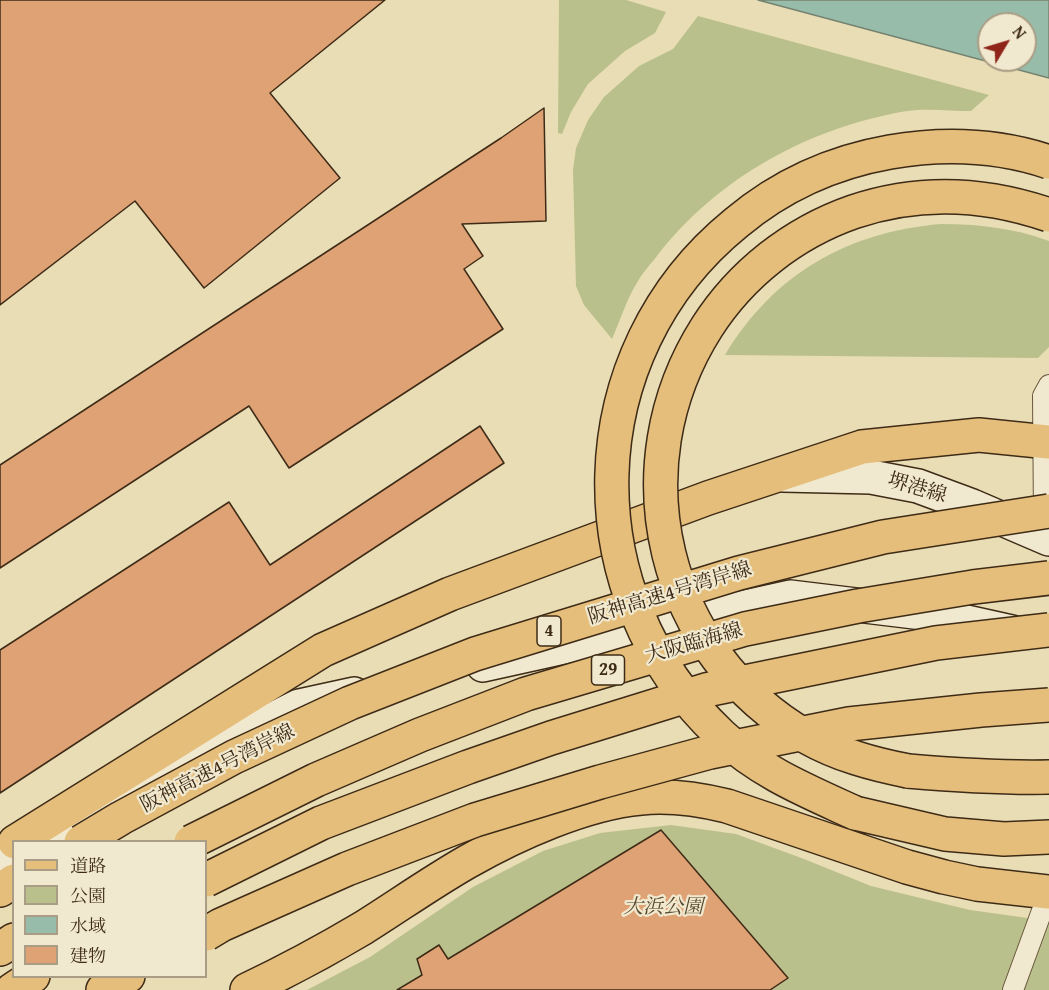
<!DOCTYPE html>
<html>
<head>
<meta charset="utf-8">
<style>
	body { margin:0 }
	#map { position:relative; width:1049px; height:990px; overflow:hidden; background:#e9ddb5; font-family:"Gentium Book Plus","Noto Serif JP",serif }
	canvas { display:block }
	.legend { position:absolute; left:12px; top:840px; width:195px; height:138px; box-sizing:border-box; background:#f1e9cf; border:2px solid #a99d85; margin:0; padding:8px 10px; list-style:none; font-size:18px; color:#3e2b17 }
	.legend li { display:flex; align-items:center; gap:12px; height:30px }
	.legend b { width:30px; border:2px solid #a99d85 }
	.north { position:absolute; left:977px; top:12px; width:60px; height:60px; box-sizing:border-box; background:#f1e9cf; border:2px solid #a99d85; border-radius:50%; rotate:52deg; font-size:16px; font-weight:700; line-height:24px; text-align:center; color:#3e2b17 }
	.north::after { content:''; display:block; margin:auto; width:21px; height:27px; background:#8f2418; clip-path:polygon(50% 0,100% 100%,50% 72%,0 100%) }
</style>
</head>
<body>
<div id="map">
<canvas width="1049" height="990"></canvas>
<ul class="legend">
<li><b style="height:8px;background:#e4be7a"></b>道路</li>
<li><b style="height:16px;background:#bac08b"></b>公園</li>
<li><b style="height:16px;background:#98bcaa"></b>水域</li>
<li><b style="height:16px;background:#dfa274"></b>建物</li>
</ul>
<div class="north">N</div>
</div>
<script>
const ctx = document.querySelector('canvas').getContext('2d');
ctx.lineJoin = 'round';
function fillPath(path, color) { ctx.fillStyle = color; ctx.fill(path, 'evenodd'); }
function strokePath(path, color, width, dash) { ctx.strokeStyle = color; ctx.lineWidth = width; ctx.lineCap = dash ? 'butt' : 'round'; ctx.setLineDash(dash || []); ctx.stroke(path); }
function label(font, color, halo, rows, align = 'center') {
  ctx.font = font + ' "Gentium Book Plus","Noto Serif JP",serif'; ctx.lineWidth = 4.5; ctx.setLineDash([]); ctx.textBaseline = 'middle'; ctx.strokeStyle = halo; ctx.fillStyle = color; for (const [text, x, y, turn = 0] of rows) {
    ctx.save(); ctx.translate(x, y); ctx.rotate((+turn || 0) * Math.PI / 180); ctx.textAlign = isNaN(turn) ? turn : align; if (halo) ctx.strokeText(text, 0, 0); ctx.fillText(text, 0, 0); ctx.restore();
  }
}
fillPath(new Path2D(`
	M 559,0 L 626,0 L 666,12 L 655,33 L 625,51 L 588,84 L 571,112 L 562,134 L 558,133 Z
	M 698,16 L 989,95 L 971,111 C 951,111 926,108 907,111 C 810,127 717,178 657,256 C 651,264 643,272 638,281 C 627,298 620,321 612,339 L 584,305 L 576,286 L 573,170 L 576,148 L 588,120 L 604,97 L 639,66 L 673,49 Z
	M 941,224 C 978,224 1014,228 1049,241 L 1049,347 L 1038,358 L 725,355 C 774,274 847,232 941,224 Z
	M 671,825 L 736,834 L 804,859 L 871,886 L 970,910 L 1049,921 L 1049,990 L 307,990 L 370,957 L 473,887 L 543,851 L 600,833 Z`), '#bac08b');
const water = new Path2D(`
	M 758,0 L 1049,0 L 1049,78 ZM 989,24 L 1025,24 L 1025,60 L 989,60 Z`);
fillPath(water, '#98bcaa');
strokePath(water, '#74826f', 1.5);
const building = new Path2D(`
	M 0,0 L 385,0 L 270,93 L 340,178 L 204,288 L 135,201 L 0,305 Z
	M 544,108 L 546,221 L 462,224 L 483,256 L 464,269 L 503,329 L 289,468 L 249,406 L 0,568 L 0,465 L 501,138 Z
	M 480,426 L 504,463 L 0,793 L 0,650 L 229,502 L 270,565 Z
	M 661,830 L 788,978 L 770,990 L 397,990 L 422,975 L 417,959 L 439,945 L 448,959 Z`);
fillPath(building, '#dfa274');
strokePath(building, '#3e2b17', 1.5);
const lane = new Path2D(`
	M 1044,520 L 1043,396 L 1049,385
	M 1013,990 L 1043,908`);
const secondary = new Path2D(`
	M 783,475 L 871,477 L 918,486 L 972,506 L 1049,539
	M 483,665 L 790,597 L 931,614 L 1012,632
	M 43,842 L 165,774 L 299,706 L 354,694
	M 0,868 L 14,860`);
const primary = new Path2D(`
	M 0,949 L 14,940
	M 12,990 L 33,976`);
const highway = new Path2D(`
	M 908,771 C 955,775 1002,778 1049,777
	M 855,813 L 945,834 L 1004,839 L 1049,837
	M 15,842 L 323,650 L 450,594 L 708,498 L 862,447 L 979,435 L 1049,442
	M 0,890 L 14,881
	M 103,990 L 128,976
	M 247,990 C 287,971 326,950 363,928 C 398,906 432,882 467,862 C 516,834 585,803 641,798 C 670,795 698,799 727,806 L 907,867 L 944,877 L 977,884 L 1049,892`);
strokePath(lane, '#69583e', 22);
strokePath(secondary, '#3e2b17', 36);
strokePath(primary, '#3e2b17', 36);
strokePath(highway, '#3e2b17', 36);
strokePath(lane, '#f1e9cf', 20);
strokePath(secondary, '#f1e9cf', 33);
strokePath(primary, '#e4be7a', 33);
strokePath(highway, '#e4be7a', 33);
const primaryBridge = new Path2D(`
	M 191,842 L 316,780 L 420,735 L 526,694 L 745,629 L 858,606 L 973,587 L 1049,578
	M 206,880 L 321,823 L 468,767 L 551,738 L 706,690 L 936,643 L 1049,630`);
const highwayBridge = new Path2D(`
	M 908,771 C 873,764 839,755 807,737 C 662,654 617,468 707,327 C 741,274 793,233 853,212 C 918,190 985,193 1049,215
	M 855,813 C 807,791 760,772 721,735 C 571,594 575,354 736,223 C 780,186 833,162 890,152 C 943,143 998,145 1049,162
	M 81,842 L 121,818 L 234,757 L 350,703 L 475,654 L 739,573 L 883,537 L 1049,511
	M 206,934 L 221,925 L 347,869 L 475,820 L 600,782 L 710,752 L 849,724 L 981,710 L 1049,705`);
strokePath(primaryBridge, '#3e2b17', 36, []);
strokePath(highwayBridge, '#3e2b17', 36, []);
strokePath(primaryBridge, '#e4be7a', 33);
strokePath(highwayBridge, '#e4be7a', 33);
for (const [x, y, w] of [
	[549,631,24],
	[608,670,33]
]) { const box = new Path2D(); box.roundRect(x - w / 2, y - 15, w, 30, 4.5); ctx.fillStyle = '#f1e9cf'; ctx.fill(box); strokePath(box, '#3e2b17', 1.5); }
label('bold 18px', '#3e2b17', null, [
	["4",549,631],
	["29",608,670]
]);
label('20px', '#3e2b17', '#f1e9cf', [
	["堺港線",917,489,16],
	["阪神高速4号湾岸線",670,594,-17],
	["大阪臨海線",694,644,-16],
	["阪神高速4号湾岸線",218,769,-27]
]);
label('italic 20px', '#57492e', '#f1e9cf', [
	["大浜公園",663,908]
]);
</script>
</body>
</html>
